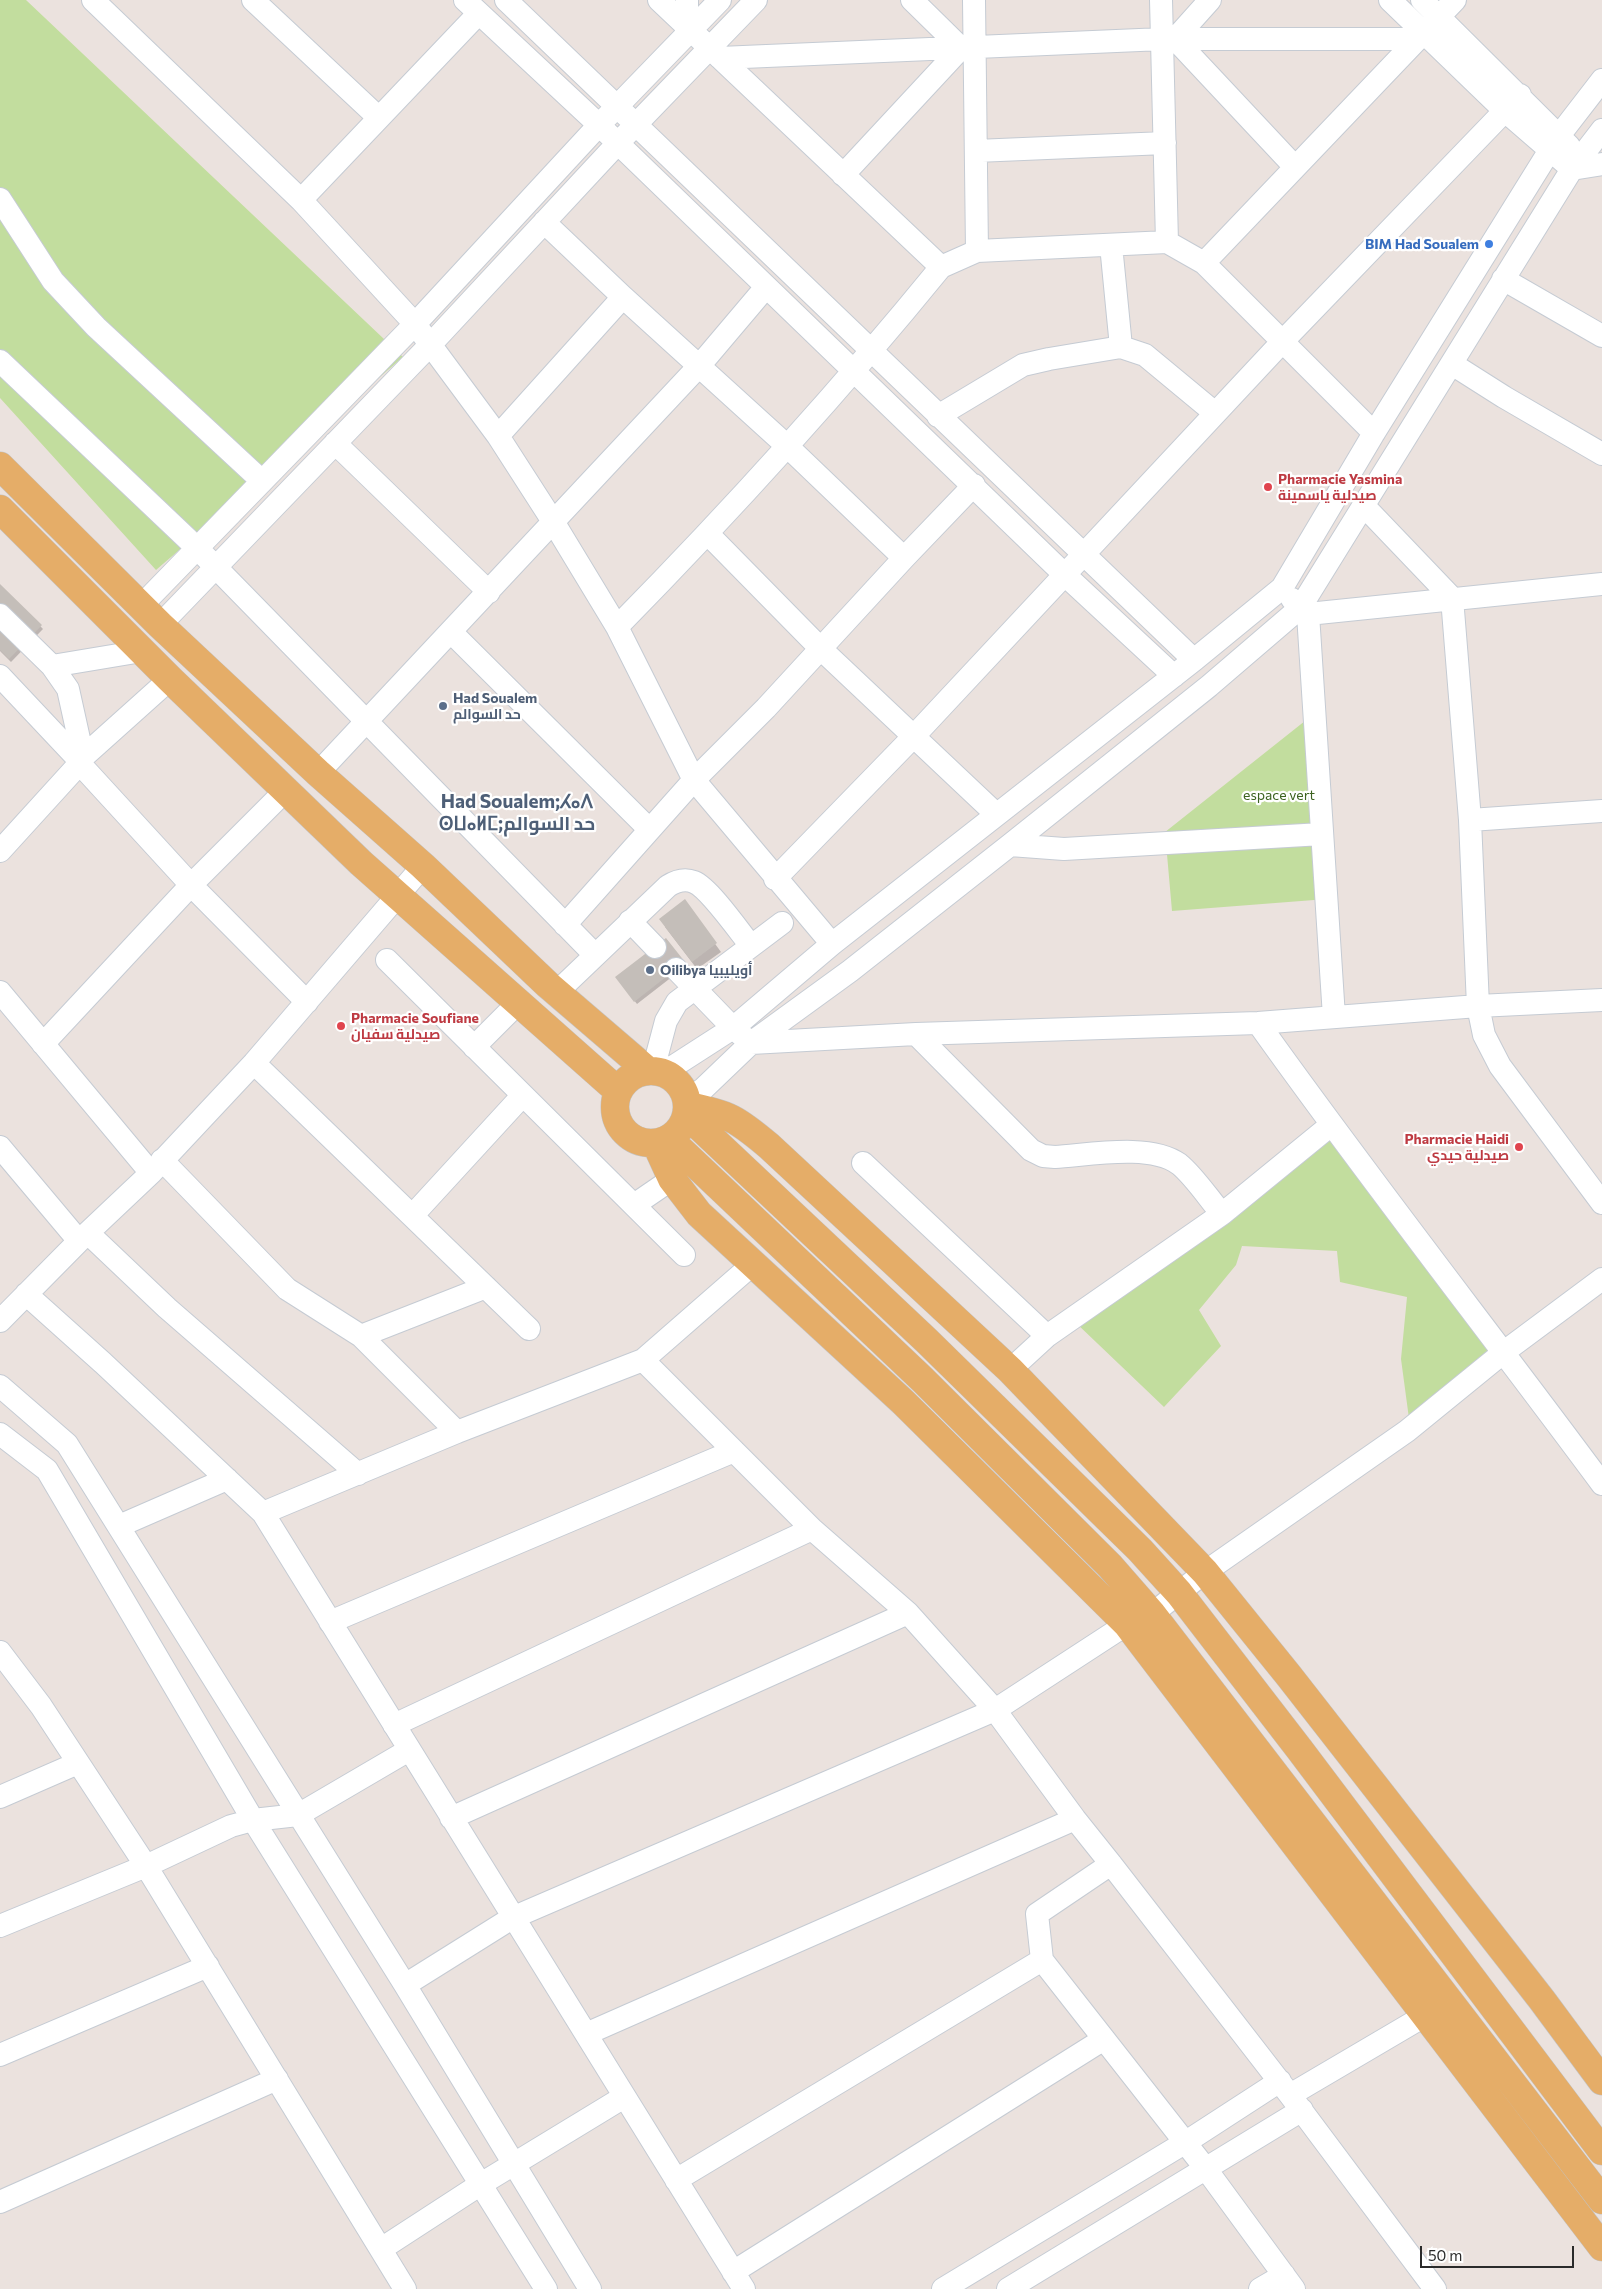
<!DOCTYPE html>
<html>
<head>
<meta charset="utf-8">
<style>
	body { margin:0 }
	#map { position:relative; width:1602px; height:2289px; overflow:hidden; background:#ebe2de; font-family:Commissioner,sans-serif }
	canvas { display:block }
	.scale { position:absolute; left:1420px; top:2246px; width:154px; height:22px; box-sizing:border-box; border:2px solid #2a2a2a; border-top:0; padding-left:6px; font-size:15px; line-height:18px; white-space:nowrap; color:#2a2a2a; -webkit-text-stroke:4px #fff; paint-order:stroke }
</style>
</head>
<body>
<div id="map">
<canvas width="1602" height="2289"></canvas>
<div class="scale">50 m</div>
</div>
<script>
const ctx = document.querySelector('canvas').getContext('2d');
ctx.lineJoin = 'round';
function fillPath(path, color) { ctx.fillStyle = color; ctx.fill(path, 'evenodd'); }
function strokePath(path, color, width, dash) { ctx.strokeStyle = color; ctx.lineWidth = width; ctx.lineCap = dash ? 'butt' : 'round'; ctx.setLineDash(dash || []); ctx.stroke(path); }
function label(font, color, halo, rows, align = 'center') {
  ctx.font = font + ' Commissioner,Cairo,"Noto Sans Tifinagh",sans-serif'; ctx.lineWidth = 4.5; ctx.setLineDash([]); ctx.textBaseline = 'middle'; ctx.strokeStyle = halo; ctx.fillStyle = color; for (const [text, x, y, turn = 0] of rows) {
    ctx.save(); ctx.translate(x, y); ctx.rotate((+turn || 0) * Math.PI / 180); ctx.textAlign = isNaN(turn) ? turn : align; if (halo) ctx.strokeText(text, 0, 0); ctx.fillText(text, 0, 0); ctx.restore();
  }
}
fillPath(new Path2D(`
	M 0,0 L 26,0 L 403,357 L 156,570 L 0,398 Z
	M 1315,713 L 1327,899 L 1172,911 L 1166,843 L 1150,844 Z
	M 1334,1131 L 1503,1354 L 1410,1426 L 1401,1359 L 1407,1297 L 1340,1282 L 1337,1251 L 1242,1246 L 1236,1265 L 1199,1310 L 1221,1346 L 1164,1407 L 1075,1322 Z`), '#c2dd9e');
fillPath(new Path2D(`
	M 0,585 L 43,629 L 11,662 L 0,651 Z
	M 684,901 L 721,952 L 697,969 L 665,927 Z
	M 686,966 L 637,1004 L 619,981 Z`), '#0003');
fillPath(new Path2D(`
	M 0,584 L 42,625 L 9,659 L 0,650 Z
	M 685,899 L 717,943 L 692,962 L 659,919 Z
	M 666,938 L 685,962 L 634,1002 L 615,977 Z`), '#c4beb9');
strokePath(new Path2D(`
	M 655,947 L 676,969`), '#c4bdba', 22, [22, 11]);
const minor = new Path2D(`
	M 93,0 L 301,200 L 415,324 L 498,436 L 554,523 L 617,627 L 694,780 L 832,944
	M 253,0 L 379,118
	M 465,0 L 599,125 L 1064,574 L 1174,676
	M 506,0 L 1194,660
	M 974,0 L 977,251
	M 1161,0 L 1167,242
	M 1210,0 L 1175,39 L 1295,167
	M 1390,0 L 1505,111 L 1572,169 L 1602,164
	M 1422,0 L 1569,146
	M 687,26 L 687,0
	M 720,58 L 1163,39 L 1417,39
	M 976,151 L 1165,143
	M 843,175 L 961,48 L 912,0
	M 0,199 L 53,281 L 96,327 L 262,481
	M 301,200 L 478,14
	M 544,222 L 623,297
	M 1111,245 L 1121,347
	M 1204,263 L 1374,433
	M 941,267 L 977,251 L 1167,242 L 1204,263 L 1455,0
	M 1503,279 L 1602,336
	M 0,361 L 197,548 L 595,955
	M 1452,364 L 1504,397 L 1602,454
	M 938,416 L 1023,365 L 1049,359 L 1121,347 L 1145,355 L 1215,413
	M 498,436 L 623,297 L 786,445 L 904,558
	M 335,443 L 489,592
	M 1364,506 L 1452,598 L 1470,820 L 1478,1006 L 1484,1035 L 1500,1066 L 1602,1203
	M 708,534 L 821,649 L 996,814
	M 1292,599 L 1308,614 L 1334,1017
	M 141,606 L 415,324 L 599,125 L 720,0
	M 1308,614 L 1602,584
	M 0,615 L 52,666 L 142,651
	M 160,625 L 431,344 L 618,143 L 756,0
	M 617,627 C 730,512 839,392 941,267 L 659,0
	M 451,632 L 649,829
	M 52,666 L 68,689 L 83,757
	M 0,676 L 81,762 L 0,851
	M 170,679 L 83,757 L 81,765 L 191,885 L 307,1002
	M 318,773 L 700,365 L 766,287
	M 1470,820 L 1602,811
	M 1010,845 L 1064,849 L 1322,834
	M 775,879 L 914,736 L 1283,341 L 1520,95
	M 630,921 L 655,947
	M 565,925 L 694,780 L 766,708 L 904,558 L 974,485
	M 387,960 L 684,1255
	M 676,969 L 733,1028 L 751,1043 L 916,1034 L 1258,1023 L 1478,1006 L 1602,1000
	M 0,992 L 151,1173
	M 557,992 L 668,886 C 676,881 684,878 694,882 C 709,888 739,931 751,946
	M 1258,1023 C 1369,1179 1488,1330 1602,1484
	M 916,1034 L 1031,1150 L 1043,1156 L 1055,1157 C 1089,1155 1150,1143 1179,1164 C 1194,1176 1209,1199 1222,1214
	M 43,1044 L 191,885 L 286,790
	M 474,1047 L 519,1002
	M 254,1063 L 529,1329
	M 653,1070 L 666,1021 L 677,1002 L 782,923
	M 657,1071 L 674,1066 L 733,1028 L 832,944 L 1194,660 L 1282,588 L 1374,433 L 1558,137 L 1602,80
	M 687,1101 L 704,1088 L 751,1043 L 850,971 L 1010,845 L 1209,686 L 1300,608 L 1572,169 L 1602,130
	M 0,1147 L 79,1241
	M 162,1160 L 287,1289 L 361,1336 L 457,1432
	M 863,1163 L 1047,1336
	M 634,1205 L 672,1179
	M 412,1216 L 523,1095
	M 89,1234 L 167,1308 L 358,1474
	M 26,1294 L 103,1363 L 263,1513 L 744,2289
	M 0,1321 L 79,1241 L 151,1173 L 254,1063 L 423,866
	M 361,1336 L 486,1287
	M 643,1360 L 812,1529 L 908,1613 L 995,1710 L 1075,1819 L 1111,1864 L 1290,2095 L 1435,2289
	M 1010,1370 L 1047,1336 L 1222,1214 L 1331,1125
	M 0,1386 L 67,1444 L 405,1985 L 590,2289
	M 0,1434 L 47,1470 L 253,1820 L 546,2289
	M 263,1513 L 457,1432 L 643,1360 L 753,1264
	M 119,1526 L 227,1479
	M 330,1622 L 734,1451
	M 0,1652 L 41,1706 L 146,1866 L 405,2289
	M 394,1725 L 812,1529
	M 0,1797 L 78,1763
	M 451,1818 L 908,1613
	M 1111,1864 L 1037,1914 L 1042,1960 L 1206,2169 L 1294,2289
	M 0,1926 L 146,1866 L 231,1826 L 253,1820 L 298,1815 L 409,1750
	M 405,1985 L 512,1918 L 995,1710 L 1127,1624 L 1152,1614 L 1205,1572 L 1407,1431 L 1504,1352 L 1602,1279
	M 586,2034 L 1075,1819
	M 0,2055 L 208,1966
	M 1290,2095 L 1426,2015
	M 676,2180 L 1042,1960
	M 0,2202 L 277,2079
	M 381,2249 L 481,2184 L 624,2097
	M 733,2272 L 1104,2039
	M 943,2289 L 1186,2142 L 1280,2081
	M 1008,2289 L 1302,2110
	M 1260,2289 L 1284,2275`);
const major = new Path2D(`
	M 0,466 L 160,625 L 318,773 L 423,866 L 548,985 L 647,1070
	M 0,509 L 170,679 L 361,863 L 618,1091
	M615 1107a36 36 0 1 1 72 0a36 36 0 1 1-72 0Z
	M 688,1106 C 729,1114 737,1119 769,1146 L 1010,1370 L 1205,1572 L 1289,1676 L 1542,2000 L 1602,2081
	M 687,1115 L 927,1341 L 1140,1550 L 1179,1593 L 1300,1750 L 1602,2151
	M 669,1139 L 923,1380 L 1110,1566 L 1152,1614 L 1602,2200
	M 656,1144 L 672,1179 L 699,1214 L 903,1402 L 1127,1624 L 1602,2247`);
strokePath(minor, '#c5cbd3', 24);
strokePath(major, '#c3c3c3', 29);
strokePath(minor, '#fff', 22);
strokePath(major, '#e5ad68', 28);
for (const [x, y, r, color] of [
	[1489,244,5,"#3f7fe0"],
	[1268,487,5,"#e0444e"],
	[443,706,5,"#5c6f8a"],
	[650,970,5,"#5c6f8a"],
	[341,1026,5,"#e0444e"],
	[1519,1147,5,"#e0444e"]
]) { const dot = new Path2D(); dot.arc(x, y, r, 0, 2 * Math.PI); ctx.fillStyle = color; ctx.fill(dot); strokePath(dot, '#fff', 2); }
label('bold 14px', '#366cbe', '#fff', [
	["BIM Had Soualem",1479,244]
], 'right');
label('bold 14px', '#be3a42', '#fff', [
	["Pharmacie Yasmina",1278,479],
	["صيدلية ياسمينة",1278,495],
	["Pharmacie Soufiane",351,1018],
	["صيدلية سفيان",351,1034],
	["Pharmacie Haidi",1509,1139,"right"],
	["صيدلية حيدي",1509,1155,"right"]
], 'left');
label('bold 14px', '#4e5e75', '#fff', [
	["Had Soualem",453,698],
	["حد السوالم",453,714],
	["Oilibya أويليبيا",660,970]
], 'left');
label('14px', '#3c6220', '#fff', [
	["espace vert",1279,795]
]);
label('bold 19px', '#4e5f77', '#fff', [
	["Had Soualem;ⵃⴰⴷ",517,802],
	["ⵙⵡⴰⵍⵎ;حد السوالم",517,824]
]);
</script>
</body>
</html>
